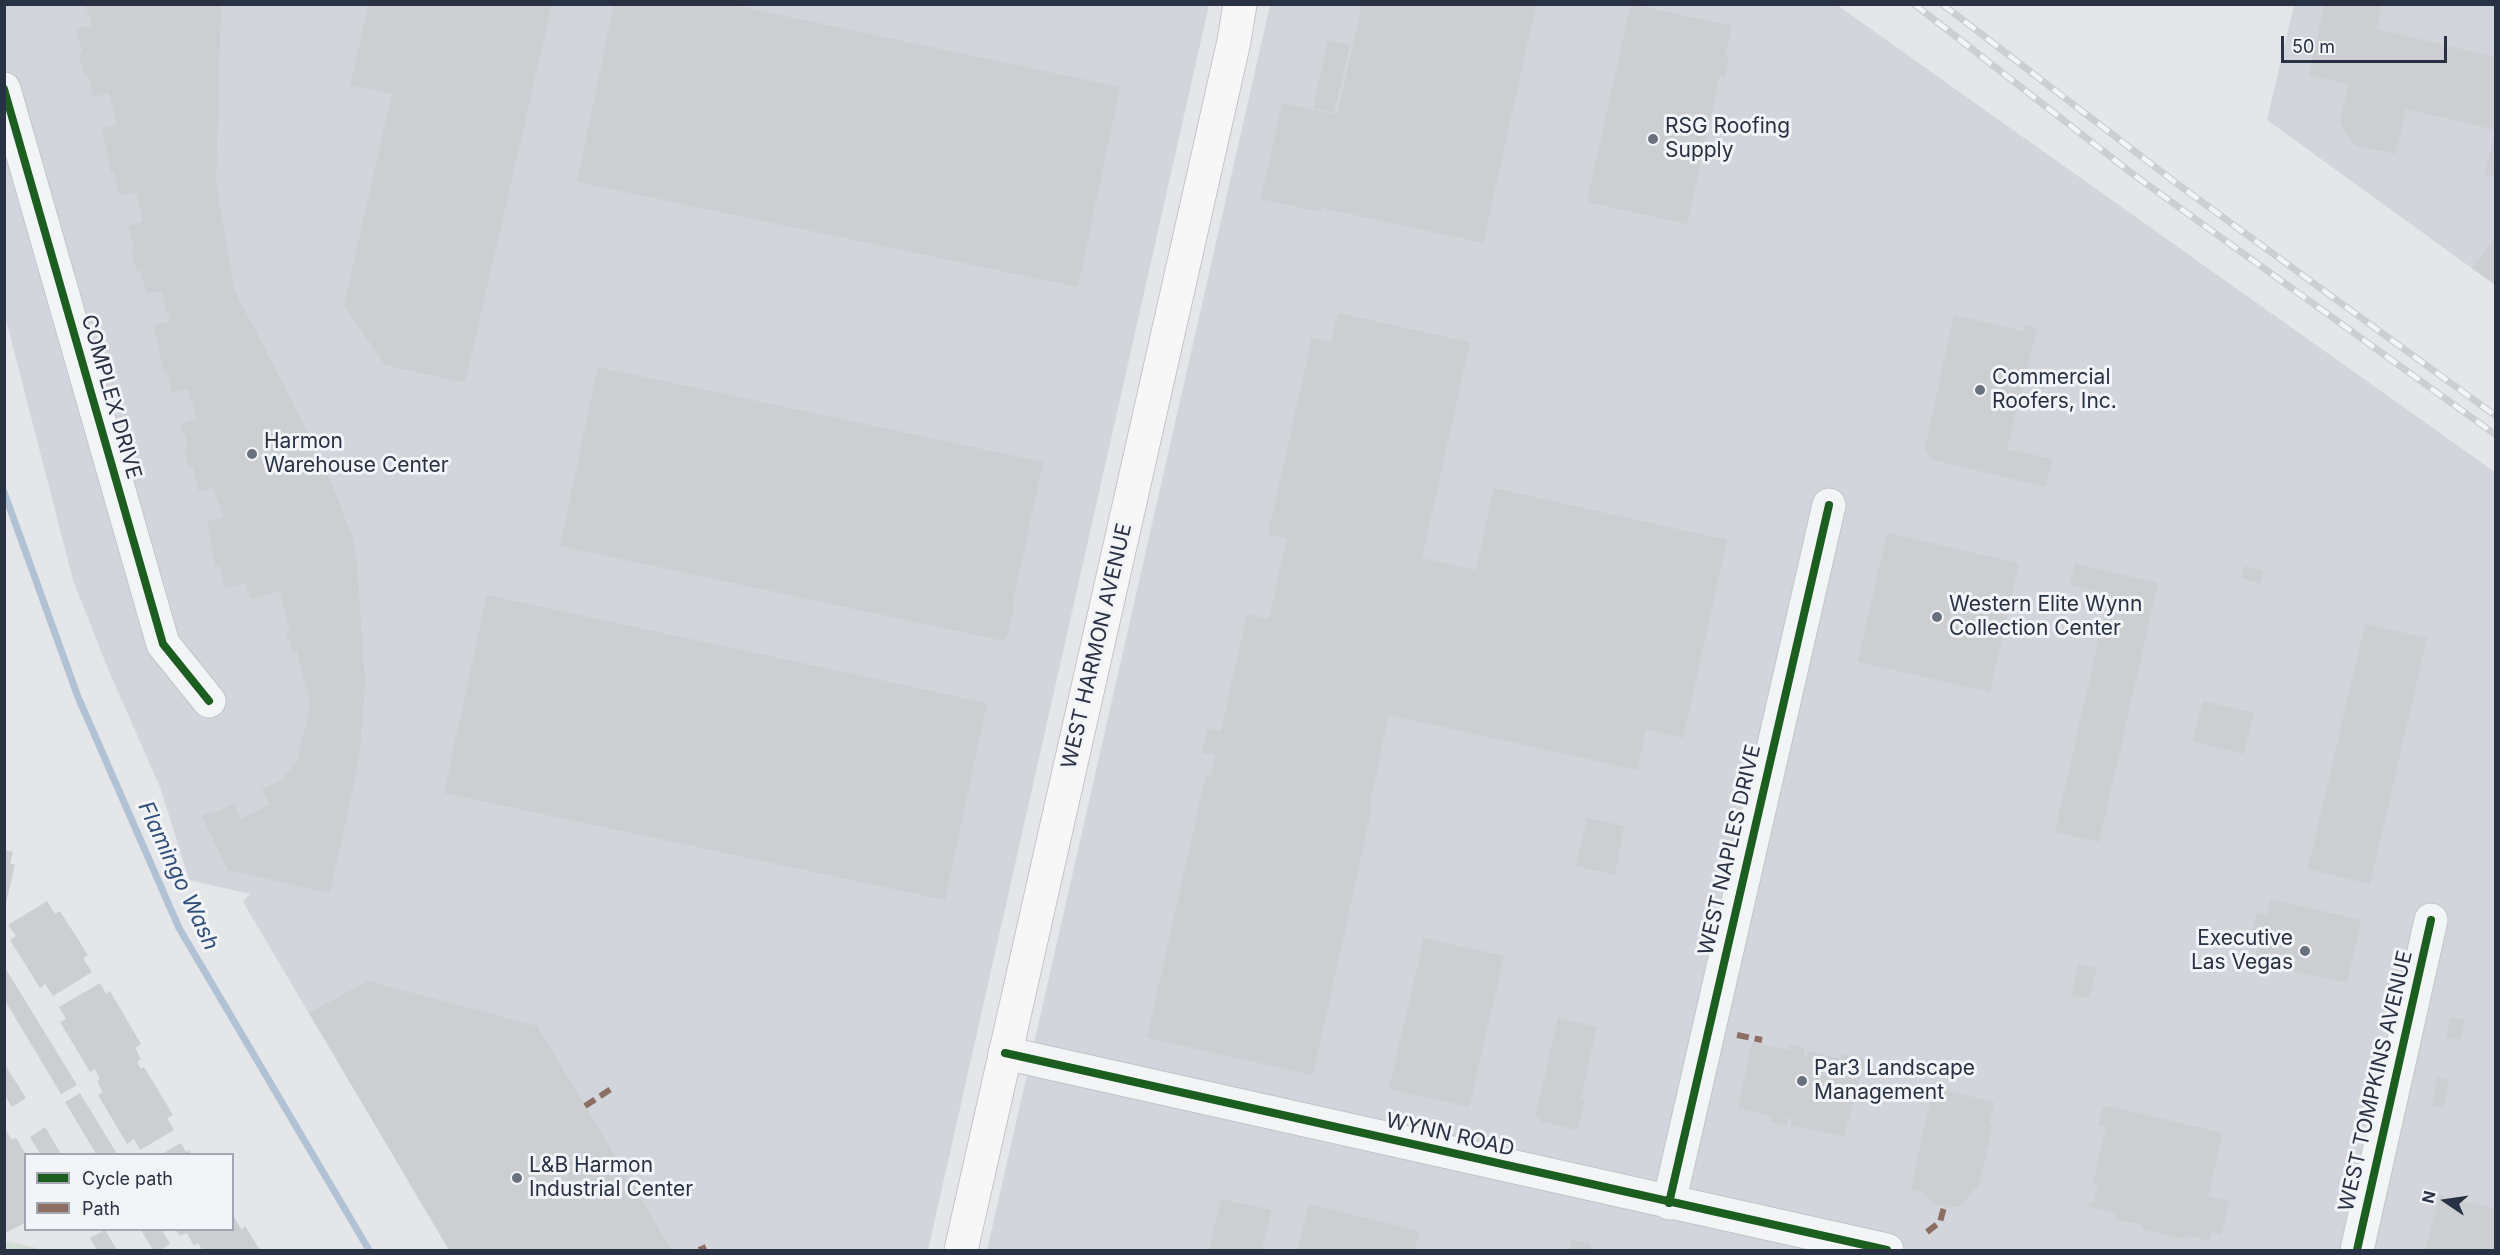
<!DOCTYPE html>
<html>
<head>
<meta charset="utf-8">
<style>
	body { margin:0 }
	#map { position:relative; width:2500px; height:1255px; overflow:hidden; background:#e4e6e9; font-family:Inter,sans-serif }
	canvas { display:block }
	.frame { position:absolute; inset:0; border:6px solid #293244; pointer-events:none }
	.legend { position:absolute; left:24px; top:1153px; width:210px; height:78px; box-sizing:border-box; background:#f2f4f8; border:2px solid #a2a6b0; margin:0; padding:8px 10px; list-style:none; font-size:18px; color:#293244 }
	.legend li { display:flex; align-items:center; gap:12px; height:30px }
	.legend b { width:30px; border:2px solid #a2a6b0 }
	.north { position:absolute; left:2416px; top:1171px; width:60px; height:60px; -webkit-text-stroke:4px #f2f4f8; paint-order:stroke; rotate:283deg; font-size:16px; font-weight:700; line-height:24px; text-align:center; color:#293244 }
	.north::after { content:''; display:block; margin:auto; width:21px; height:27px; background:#293244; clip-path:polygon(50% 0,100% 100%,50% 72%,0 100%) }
	.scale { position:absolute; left:2281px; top:36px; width:166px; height:27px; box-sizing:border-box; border:3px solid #293244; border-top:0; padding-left:8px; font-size:18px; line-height:21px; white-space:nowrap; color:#293244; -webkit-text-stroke:4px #f2f4f8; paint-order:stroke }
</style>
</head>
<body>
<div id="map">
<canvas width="2500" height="1255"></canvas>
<div class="frame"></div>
<ul class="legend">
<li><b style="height:8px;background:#1b5e20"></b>Cycle path</li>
<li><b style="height:8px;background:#8d6e63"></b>Path</li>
</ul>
<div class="north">N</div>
<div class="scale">50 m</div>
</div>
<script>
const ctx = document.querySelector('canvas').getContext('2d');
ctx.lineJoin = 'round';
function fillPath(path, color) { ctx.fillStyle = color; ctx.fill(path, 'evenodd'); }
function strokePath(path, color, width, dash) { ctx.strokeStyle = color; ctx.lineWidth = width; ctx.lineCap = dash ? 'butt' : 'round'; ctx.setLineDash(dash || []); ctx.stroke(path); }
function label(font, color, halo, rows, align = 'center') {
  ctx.font = font + ' Inter,sans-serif'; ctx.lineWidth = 6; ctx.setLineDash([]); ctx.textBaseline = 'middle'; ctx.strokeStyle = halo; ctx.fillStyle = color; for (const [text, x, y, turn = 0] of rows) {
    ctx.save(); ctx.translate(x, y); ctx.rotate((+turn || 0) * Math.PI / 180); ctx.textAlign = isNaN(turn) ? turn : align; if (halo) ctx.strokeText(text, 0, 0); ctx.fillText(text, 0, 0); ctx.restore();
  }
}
fillPath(new Path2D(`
	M 4,5 L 1209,5 L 928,1250 L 449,1250 L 243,902 L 250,894 L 189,880 L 161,790 L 106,664 L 73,580 L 5,316 Z
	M 1270,5 L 1837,5 L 2495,472 L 2495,1250 L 987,1250 Z
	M 2294,5 L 2495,5 L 2495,285 L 2267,120 Z`), '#d2d5dc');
fillPath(new Path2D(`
	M 5,1241 L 37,1248 L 37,1250 L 5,1250 Z`), '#d4ddd4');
strokePath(new Path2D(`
	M 4,492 L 78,697 L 179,928 L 369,1250`), '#b2c2d5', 7);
fillPath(new Path2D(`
	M 85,4 L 221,4 L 216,184 L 234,289 L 322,460 L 352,536 L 357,562 L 365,684 L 359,759 L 330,893 L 228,870 L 202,816 L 211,811 L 213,814 L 234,803 L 241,819 L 270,804 L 262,789 L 285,779 L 283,775 L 291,771 L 293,763 L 296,764 L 311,704 L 297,652 L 293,653 L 286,631 L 290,630 L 280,591 L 250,599 L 246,583 L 225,589 L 220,566 L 215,567 L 207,521 L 223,517 L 214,488 L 199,491 L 193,468 L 189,468 L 184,447 L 188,447 L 181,424 L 197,419 L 188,389 L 172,393 L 166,369 L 163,370 L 154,325 L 170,321 L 161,291 L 147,294 L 140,270 L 137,272 L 131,250 L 135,249 L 128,226 L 143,222 L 136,192 L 120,196 L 114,172 L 111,173 L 102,128 L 117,124 L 109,93 L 93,97 L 88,74 L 84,75 L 79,54 L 83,53 L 76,29 L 92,25 Z
	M 369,4 L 552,4 L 465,383 L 385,365 L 344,305 L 392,94 L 350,85 Z
	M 614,4 L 728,4 L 1120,87 L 1078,287 L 577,182 Z
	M 1362,4 L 1536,5 L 1483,243 L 1322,208 L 1321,212 L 1261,199 L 1282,103 L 1337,115 Z
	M 1631,4 L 1732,26 L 1725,57 L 1729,58 L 1725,76 L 1720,75 L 1687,224 L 1587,202 Z
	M 2325,4 L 2382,5 L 2376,29 L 2496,57 L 2496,130 L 2406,109 L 2395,154 L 2354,145 L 2340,123 L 2349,84 L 2309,75 Z
	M 1328,40 L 1350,45 L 1334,113 L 1313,108 Z
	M 2495,131 L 2496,131 L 2496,177 L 2485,174 Z
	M 2496,237 L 2496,285 L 2472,268 Z
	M 1338,313 L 1470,342 L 1422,558 L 1476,570 L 1494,488 L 1727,540 L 1683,738 L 1646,729 L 1637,770 L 1389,715 L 1369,806 L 1372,807 L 1313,1075 L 1147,1038 L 1206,775 L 1211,776 L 1215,755 L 1202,753 L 1208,728 L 1221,731 L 1247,614 L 1269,619 L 1287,538 L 1268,534 L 1312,338 L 1331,342 Z
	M 1954,315 L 2023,331 L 2025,325 L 2037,328 L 2007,449 L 2052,459 L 2046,487 L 1932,460 L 1925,448 Z
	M 598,367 L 1043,462 L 1012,606 L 1014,606 L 1008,635 L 1006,635 L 1004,641 L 560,546 Z
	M 1887,533 L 2019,563 L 1990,692 L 1858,662 Z
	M 2075,564 L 2158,583 L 2099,842 L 2055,832 L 2109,594 L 2070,585 Z
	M 2244,566 L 2263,570 L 2260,583 L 2241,578 Z
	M 487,595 L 987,703 L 945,900 L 444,793 Z
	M 2365,624 L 2427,638 L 2370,884 L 2308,869 Z
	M 2203,701 L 2254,713 L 2243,754 L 2193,741 Z
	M 1587,818 L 1624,826 L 1615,875 L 1576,866 Z
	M 4,850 L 13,852 L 10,863 L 15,865 L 5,907 Z
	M 2270,899 L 2361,920 L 2347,983 L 2254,962 L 2259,940 L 2251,938 L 2257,913 L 2267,915 Z
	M 47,901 L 55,914 L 60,911 L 88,955 L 83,958 L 92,972 L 53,996 L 45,984 L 40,988 L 10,940 L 16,936 L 8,925 Z
	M 1424,938 L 1504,956 L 1469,1107 L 1389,1089 Z
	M 2078,964 L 2097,968 L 2089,999 L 2071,995 Z
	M 4,966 L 77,1085 L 61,1094 L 4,999 Z
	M 368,981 L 537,1026 L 672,1250 L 449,1250 L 309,1013 Z
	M 100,983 L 106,994 L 110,991 L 141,1044 L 135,1048 L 141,1059 L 137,1062 L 141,1069 L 144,1067 L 173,1115 L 167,1118 L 174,1130 L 140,1150 L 134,1139 L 127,1144 L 98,1095 L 103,1092 L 97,1081 L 100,1079 L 95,1069 L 90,1072 L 60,1022 L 66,1019 L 59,1007 Z
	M 2450,1017 L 2465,1019 L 2461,1040 L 2446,1037 Z
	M 1558,1018 L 1597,1027 L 1581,1098 L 1585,1099 L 1577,1130 L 1540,1121 L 1540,1118 L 1535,1117 Z
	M 1752,1042 L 1789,1050 L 1790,1045 L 1805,1048 L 1803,1055 L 1807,1057 L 1808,1051 L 1841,1059 L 1842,1054 L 1865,1059 L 1844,1137 L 1791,1125 L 1792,1119 L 1788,1118 L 1787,1126 L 1770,1122 L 1772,1116 L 1738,1108 Z
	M 4,1063 L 26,1098 L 12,1107 L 4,1094 Z
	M 2437,1078 L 2449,1080 L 2443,1108 L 2432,1105 Z
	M 1933,1087 L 1994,1102 L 1989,1125 L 1993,1126 L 1990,1137 L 1987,1136 L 1990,1139 L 1987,1150 L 1984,1149 L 1987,1152 L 1979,1185 L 1960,1206 L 1950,1208 L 1933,1203 L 1921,1192 L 1911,1190 Z
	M 80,1093 L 117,1154 L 96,1154 L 65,1102 Z
	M 2103,1105 L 2223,1133 L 2208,1196 L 2229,1201 L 2221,1235 L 2212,1232 L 2210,1241 L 2185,1235 L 2184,1239 L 2142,1229 L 2143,1225 L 2115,1219 L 2116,1213 L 2088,1207 L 2089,1202 L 2094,1203 L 2098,1185 L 2093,1184 L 2106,1126 L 2098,1125 Z
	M 45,1127 L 61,1154 L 40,1154 L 30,1137 Z
	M 6,1130 L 12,1140 L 16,1138 L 26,1155 L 26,1222 L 4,1234 Z
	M 181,1143 L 186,1152 L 189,1150 L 191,1154 L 162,1154 Z
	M 2440,1195 L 2496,1209 L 2496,1250 L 2426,1250 Z
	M 1221,1199 L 1272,1210 L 1262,1250 L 1209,1250 Z
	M 1309,1204 L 1419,1231 L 1415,1250 L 1298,1250 Z
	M 232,1214 L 242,1230 L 245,1226 L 260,1250 L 202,1250 L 198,1243 L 194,1246 L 187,1233 L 180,1236 L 176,1230 L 232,1230 Z
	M 105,1230 L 117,1250 L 97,1250 L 90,1238 Z
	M 141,1230 L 162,1230 L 170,1244 L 160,1250 L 153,1250 Z
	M 1572,1240 L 1591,1244 L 1590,1250 L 1570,1250 Z`), '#ccced2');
const minor = new Path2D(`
	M 4,89 L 163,644 L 209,701
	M 1005,1053 L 1887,1250
	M 1669,1203 L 1829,505
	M 2357,1250 L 2431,920`);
const major = new Path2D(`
	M 961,1250 L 1234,41 L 1240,4`);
strokePath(minor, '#c2c4c7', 35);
strokePath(major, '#c0c3c7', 35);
strokePath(minor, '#f3f4f6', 33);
strokePath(major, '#f7f7f7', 33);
const rail = new Path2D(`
	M 1914,4 L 2134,175 L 2496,435
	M 1942,4 L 2176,183 L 2496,416`);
strokePath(rail, '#ccced1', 7);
strokePath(rail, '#f2f4f8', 4.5, [14]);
strokePath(new Path2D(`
	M 1737,1035 L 1762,1040
	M 585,1106 L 614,1087
	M 1927,1232 L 1940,1222 L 1944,1207
	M 699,1250 L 706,1247`), '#8d6e63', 6, [12, 6]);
strokePath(new Path2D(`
	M 4,89 L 163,644 L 209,701
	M 1005,1053 L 1887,1250
	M 1669,1203 L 1829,505
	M 2357,1250 L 2431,920`), '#1b5e20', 8);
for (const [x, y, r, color] of [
	[1653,139,6,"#6a717e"],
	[1980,390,6,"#6a717e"],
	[252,454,6,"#6a717e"],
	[1937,617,6,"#6a717e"],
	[2305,951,6,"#6a717e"],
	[1802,1081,6,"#6a717e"],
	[517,1178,6,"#6a717e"]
]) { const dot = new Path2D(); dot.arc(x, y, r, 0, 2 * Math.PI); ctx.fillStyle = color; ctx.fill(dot); strokePath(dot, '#f2f4f8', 2); }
label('21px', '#293244', '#f2f4f8', [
	["RSG Roofing",1665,127],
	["Supply",1665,151],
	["Commercial",1992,378],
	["Roofers, Inc.",1992,402],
	["Harmon",264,442],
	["Warehouse Center",264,466],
	["Western Elite Wynn",1949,605],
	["Collection Center",1949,629],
	["Executive",2293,939,"right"],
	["Las Vegas",2293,963,"right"],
	["Par3 Landscape",1814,1069],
	["Management",1814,1093],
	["L&B Harmon",529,1166],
	["Industrial Center",529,1190]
], 'left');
label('21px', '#293244', '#f2f4f8', [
	["COMPLEX DRIVE",111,397,74],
	["WEST HARMON AVENUE",1097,646,-77],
	["WEST NAPLES DRIVE",1730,850,-77],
	["WEST TOMPKINS AVENUE",2376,1081,-77],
	["WYNN ROAD",1450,1135,13]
]);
label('italic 22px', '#314f7a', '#f2f4f8', [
	["Flamingo Wash",178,876,65]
]);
</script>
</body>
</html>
